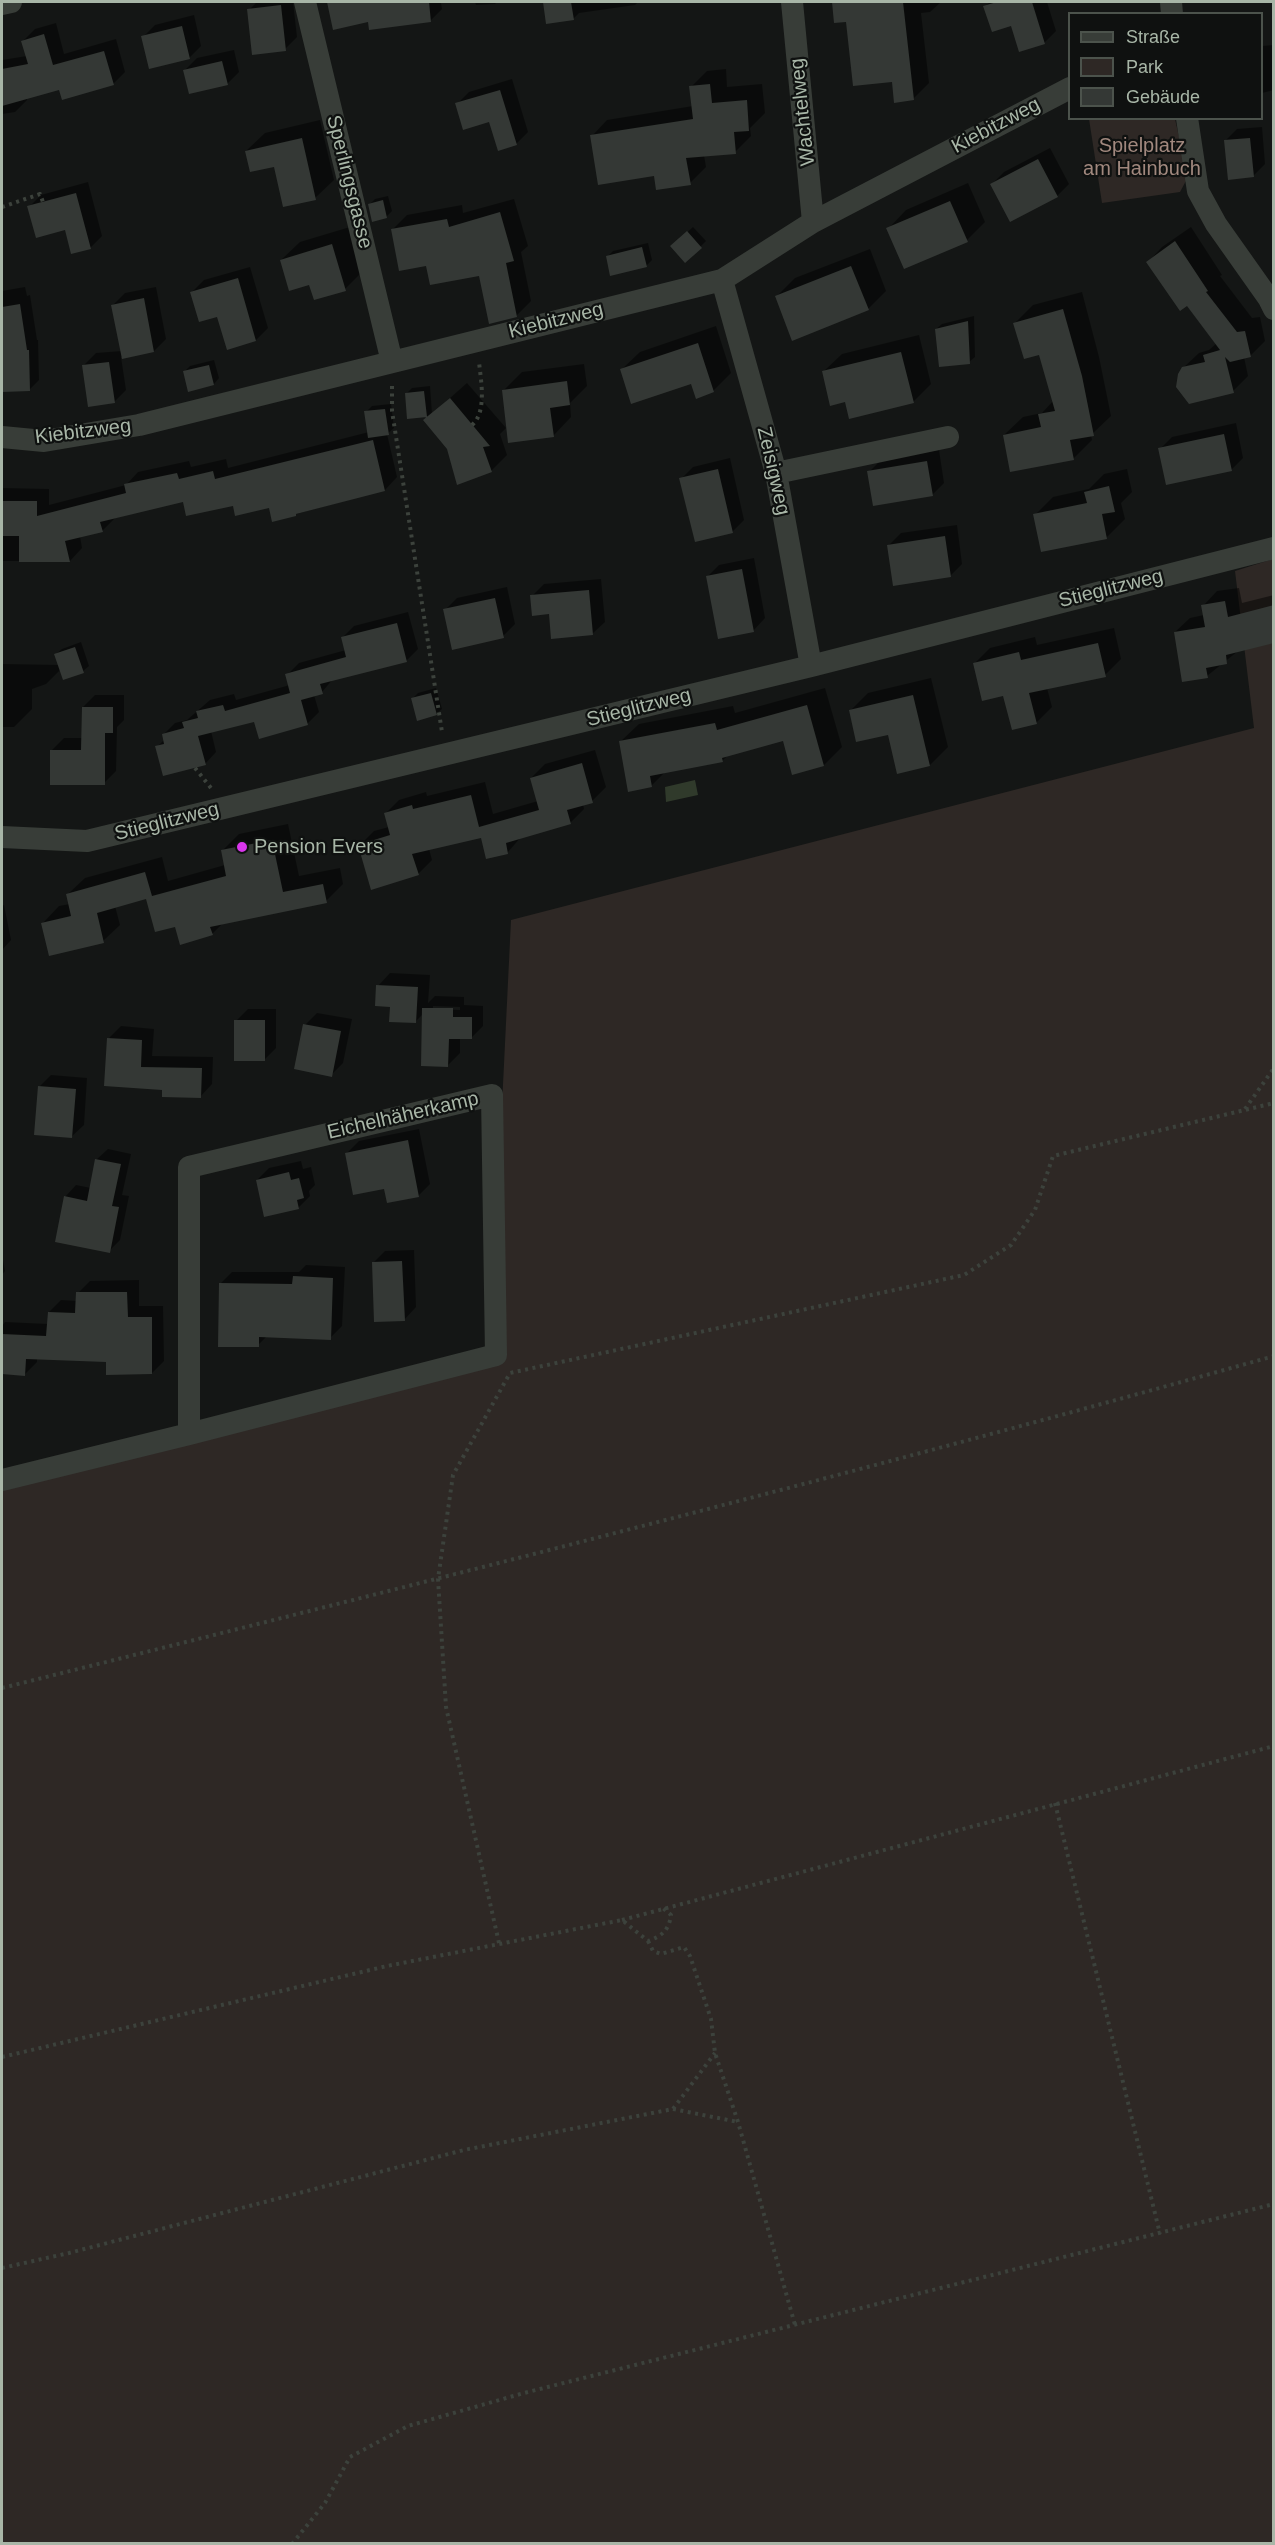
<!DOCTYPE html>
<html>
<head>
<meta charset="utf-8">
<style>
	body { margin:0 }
	#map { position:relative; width:1275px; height:2545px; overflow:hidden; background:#141615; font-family:Helvetica,sans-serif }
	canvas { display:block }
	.frame { position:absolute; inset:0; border:3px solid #a8b6a7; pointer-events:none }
	.legend { position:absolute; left:1068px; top:12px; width:195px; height:108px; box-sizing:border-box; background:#0f1110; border:2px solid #4c534c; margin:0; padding:8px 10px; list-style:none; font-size:18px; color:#a8b6a7 }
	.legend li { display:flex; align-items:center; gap:12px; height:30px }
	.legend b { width:30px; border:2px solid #4c534c }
</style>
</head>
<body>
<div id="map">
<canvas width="1275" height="2545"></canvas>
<div class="frame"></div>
<ul class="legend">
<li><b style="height:8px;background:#383d38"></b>Straße</li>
<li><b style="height:16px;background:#2e2825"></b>Park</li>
<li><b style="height:16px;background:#343835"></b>Gebäude</li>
</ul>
</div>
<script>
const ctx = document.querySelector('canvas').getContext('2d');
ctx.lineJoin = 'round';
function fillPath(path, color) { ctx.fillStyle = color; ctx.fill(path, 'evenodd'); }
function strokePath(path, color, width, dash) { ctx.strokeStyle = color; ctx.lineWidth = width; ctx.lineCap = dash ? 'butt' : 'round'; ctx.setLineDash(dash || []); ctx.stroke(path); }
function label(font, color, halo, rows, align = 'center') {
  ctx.font = font + ' Helvetica,sans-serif'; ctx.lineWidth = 4.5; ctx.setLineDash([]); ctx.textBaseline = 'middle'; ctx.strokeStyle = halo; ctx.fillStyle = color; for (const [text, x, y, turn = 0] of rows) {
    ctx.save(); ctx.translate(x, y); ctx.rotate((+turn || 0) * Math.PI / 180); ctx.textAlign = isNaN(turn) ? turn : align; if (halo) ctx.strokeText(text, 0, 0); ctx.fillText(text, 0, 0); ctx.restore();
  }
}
fillPath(new Path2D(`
	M 1089,119 L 1175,119 L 1188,177 L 1180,192 L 1102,203 Z
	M 1273,559 L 1273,2543 L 2,2543 L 2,1470 L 490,1352 L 511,920 L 1254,728 L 1235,571 Z`), '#2e2825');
fillPath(new Path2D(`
	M 695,780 L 698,795 L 666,802 L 665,787 Z`), '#303a2b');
fillPath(new Path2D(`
	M 257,2 L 293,2 L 297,37 L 285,49 L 249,10 Z
	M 328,2 L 462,2 L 441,3 L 442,9 L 430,21 L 369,20 L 334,28 Z
	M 475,2 L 497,2 L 495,4 L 476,5 Z
	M 544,2 L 638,2 L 635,5 L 579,13 L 573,19 L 547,23 Z
	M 834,2 L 941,2 L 930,12 L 921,13 L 929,83 L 913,99 L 893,80 L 847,20 L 836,22 Z
	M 990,2 L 1047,2 L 1056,31 L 1044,43 L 985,6 Z
	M 194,15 L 201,46 L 189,58 L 143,37 L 155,25 Z
	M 56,23 L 64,54 L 116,39 L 125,72 L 113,84 L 60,88 L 27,97 L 27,100 L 15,112 L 2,114 L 2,60 L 27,56 L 23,41 L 35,29 Z
	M 1274,45 L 1274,90 L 1262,93 L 1262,46 Z
	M 234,50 L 239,72 L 227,84 L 185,70 L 197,58 Z
	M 726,69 L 727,87 L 762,84 L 765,113 L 750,128 L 751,136 L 735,152 L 704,155 L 706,167 L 690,183 L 656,174 L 592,136 L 607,120 L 693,106 L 691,87 L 707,71 Z
	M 512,79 L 528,132 L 516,144 L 490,121 L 457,104 L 469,92 Z
	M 320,120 L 334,180 L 315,198 L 275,165 L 246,151 L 265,133 Z
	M 1262,127 L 1265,164 L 1253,176 L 1225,141 L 1237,129 Z
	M 1050,148 L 1069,184 L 1057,196 L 992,184 L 1004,172 Z
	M 88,182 L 102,236 L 90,248 L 66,228 L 29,207 L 41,195 Z
	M 968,183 L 985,222 L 967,240 L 888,229 L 906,210 Z
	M 388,196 L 392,211 L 386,217 L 369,205 L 375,199 Z
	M 514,199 L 528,246 L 521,252 L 531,301 L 516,316 L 480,274 L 428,264 L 393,229 L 407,215 L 462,205 L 463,213 Z
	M 350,227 L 363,271 L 345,289 L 310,283 L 281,260 L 300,242 Z
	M 693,227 L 706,241 L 686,261 L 678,241 Z
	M 1191,227 L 1222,275 L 1220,276 L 1252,318 L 1260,317 L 1265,341 L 1250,356 L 1244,357 L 1248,376 L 1233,391 L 1183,368 L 1199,353 L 1209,350 L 1217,343 L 1187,304 L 1148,262 L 1162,247 Z
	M 648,243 L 652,260 L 646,266 L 608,256 L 613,251 Z
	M 870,249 L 886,291 L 868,309 L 777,296 L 795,278 Z
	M 250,267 L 268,328 L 256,340 L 218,315 L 192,292 L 204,280 Z
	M 25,287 L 27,296 L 30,295 L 37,340 L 38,340 L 39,380 L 29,390 L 2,390 L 2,291 Z
	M 156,287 L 166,339 L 154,351 L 121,357 L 126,390 L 114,402 L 84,365 L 96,353 L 122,351 L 113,305 L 125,293 Z
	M 1082,292 L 1099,357 L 1111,416 L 1091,435 L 1092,440 L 1074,458 L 1012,471 L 1004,435 L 1023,417 L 1042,413 L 1053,401 L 1040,353 L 1015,323 L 1033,305 Z
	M 974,316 L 975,357 L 969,362 L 936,329 L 942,324 Z
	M 716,326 L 731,373 L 713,391 L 692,382 L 621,370 L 640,352 Z
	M 919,335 L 931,384 L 913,402 L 846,400 L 823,372 L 842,354 Z
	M 214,360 L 219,378 L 214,384 L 184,372 L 190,366 Z
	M 584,364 L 587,386 L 570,403 L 571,417 L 553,436 L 503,391 L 522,372 Z
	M 467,383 L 506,428 L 500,434 L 507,455 L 491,471 L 448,449 L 430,416 L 408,418 L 406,394 L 412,388 L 430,386 L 432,414 Z
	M 391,404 L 394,428 L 387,434 L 397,477 L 385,490 L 274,520 L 270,506 L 184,500 L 115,518 L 102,531 L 80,536 L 82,548 L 70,561 L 2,561 L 2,488 L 49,489 L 49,505 L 126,485 L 138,472 L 189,461 L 191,467 L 226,459 L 228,468 L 369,432 L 366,412 L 372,406 Z
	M 1236,423 L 1243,458 L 1231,470 L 1160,449 L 1172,437 Z
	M 939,450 L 944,483 L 932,495 L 869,472 L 881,460 Z
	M 730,458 L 744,520 L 732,532 L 681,479 L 693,467 Z
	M 1127,469 L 1132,492 L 1121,503 L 1125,519 L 1107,537 L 1042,551 L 1035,515 L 1053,497 L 1089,489 L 1104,474 Z
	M 957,525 L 962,564 L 950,576 L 889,545 L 901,533 Z
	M 754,558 L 765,618 L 753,631 L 707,577 L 719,565 Z
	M 601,579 L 605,622 L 592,634 L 550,613 L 532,596 L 544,584 Z
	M 507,587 L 515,624 L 503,636 L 445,610 L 457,598 Z
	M 1239,588 L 1242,603 L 1274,595 L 1274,642 L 1238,651 L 1207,676 L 1175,632 L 1190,618 L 1204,615 L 1203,606 L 1217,591 Z
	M 408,612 L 418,649 L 406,661 L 333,679 L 322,692 L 314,695 L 319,712 L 308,723 L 260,737 L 255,721 L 211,731 L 216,752 L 205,764 L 157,747 L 165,739 L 164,734 L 175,723 L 187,720 L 210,700 L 234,694 L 236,700 L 290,685 L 287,675 L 299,663 L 346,650 L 343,637 L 354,626 Z
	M 1114,628 L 1121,659 L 1105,675 L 1047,688 L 1052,707 L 1036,723 L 974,664 L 990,648 L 1035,637 L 1037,645 Z
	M 81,642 L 89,666 L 83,671 L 64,678 L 61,669 L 46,684 L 32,689 L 32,709 L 14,727 L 2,727 L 2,664 L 60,665 L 56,654 L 62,649 Z
	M 931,678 L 948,747 L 930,765 L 889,733 L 850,711 L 868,693 Z
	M 436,688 L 442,709 L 436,714 L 412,699 L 418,693 Z
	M 825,688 L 842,747 L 824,765 L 784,739 L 728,755 L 722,761 L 666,771 L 651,786 L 620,742 L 639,724 L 733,706 L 735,713 Z
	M 95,695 L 124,695 L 124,720 L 117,727 L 116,771 L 104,783 L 52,750 L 64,738 L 83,738 L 83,707 Z
	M 595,750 L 606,787 L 592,801 L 583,804 L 584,809 L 570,823 L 521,837 L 508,852 L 482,836 L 429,849 L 432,860 L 418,874 L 360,845 L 374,831 L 389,827 L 385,814 L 399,800 L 426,792 L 427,796 L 485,782 L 493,814 L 538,801 L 531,778 L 545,764 Z
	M 288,824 L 299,876 L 340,868 L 343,884 L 326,901 L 223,923 L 212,934 L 176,925 L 147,897 L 115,906 L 120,925 L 103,941 L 43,923 L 59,906 L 70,904 L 68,894 L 85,878 L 162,857 L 168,881 L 225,865 L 222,851 L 239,834 Z
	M 4,905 L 11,940 L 2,950 L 2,906 Z
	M 390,973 L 430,975 L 428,1003 L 435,996 L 464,997 L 464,1005 L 483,1006 L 483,1026 L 471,1038 L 460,1037 L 460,1053 L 448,1065 L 423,1014 L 415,1022 L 378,986 ZM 433,1006 L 460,1007 L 460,1010 L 433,1009 Z
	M 248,1009 L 276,1009 L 276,1048 L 264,1060 L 236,1021 Z
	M 317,1013 L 352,1019 L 343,1063 L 331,1075 L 305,1025 Z
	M 121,1026 L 154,1029 L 152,1056 L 213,1057 L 212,1084 L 200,1097 L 164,1088 L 109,1038 Z
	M 51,1075 L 87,1078 L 84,1125 L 71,1137 L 39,1087 Z
	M 419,1129 L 430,1184 L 418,1196 L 347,1153 L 359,1141 Z
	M 108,1149 L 131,1154 L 122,1195 L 129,1196 L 120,1240 L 109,1251 L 65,1197 L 76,1185 L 91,1188 L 96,1160 Z
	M 301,1161 L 303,1169 L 311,1167 L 315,1185 L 309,1191 L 310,1196 L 298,1208 L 257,1180 L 269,1168 Z
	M 414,1250 L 416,1307 L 404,1320 L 373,1263 L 385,1251 Z
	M 2,1255 L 5,1271 L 2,1275 Z
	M 306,1265 L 345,1267 L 342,1326 L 330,1338 L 267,1336 L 258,1345 L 220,1284 L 232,1272 L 299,1272 Z
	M 139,1280 L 139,1306 L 163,1306 L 164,1361 L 152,1373 L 108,1361 L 37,1358 L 37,1362 L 25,1374 L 2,1373 L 2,1326 L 5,1322 L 48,1324 L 49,1312 L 61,1300 L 77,1301 L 78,1293 L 90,1281 Z`), '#0007');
fillPath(new Path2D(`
	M 327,2 L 429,2 L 431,22 L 369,30 L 368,22 L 333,30 Z
	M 543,2 L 571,2 L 574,20 L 546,24 Z
	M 832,2 L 903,2 L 914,100 L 894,103 L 892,82 L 853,86 L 846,22 L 834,23 Z
	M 997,2 L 1032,2 L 1045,44 L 1019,52 L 1011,26 L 992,32 L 983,6 Z
	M 281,5 L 286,51 L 252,55 L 247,9 Z
	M 182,26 L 190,59 L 149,69 L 141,36 Z
	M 44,34 L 53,65 L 104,51 L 114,85 L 62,100 L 59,90 L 2,106 L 2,69 L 28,64 L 21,41 Z
	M 222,61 L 228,85 L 189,94 L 183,70 Z
	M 710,84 L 712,103 L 747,100 L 749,131 L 734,132 L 736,154 L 686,158 L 691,185 L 656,190 L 654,176 L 598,185 L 590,135 L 693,119 L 689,86 Z
	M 500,90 L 517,145 L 498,151 L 489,122 L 463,130 L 455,103 Z
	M 302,138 L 316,200 L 283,207 L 274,167 L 250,172 L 245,151 Z
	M 1250,138 L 1254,177 L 1228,180 L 1224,140 Z
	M 1038,159 L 1058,197 L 1010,222 L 990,184 Z
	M 76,193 L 91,249 L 71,254 L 65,230 L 36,238 L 27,206 Z
	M 383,200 L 387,218 L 372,222 L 368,204 Z
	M 950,201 L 968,242 L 904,269 L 886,228 Z
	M 500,212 L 514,261 L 506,263 L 517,317 L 489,324 L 479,276 L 430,285 L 426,266 L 399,271 L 391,229 L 447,219 L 449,227 Z
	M 687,231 L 702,248 L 685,263 L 670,246 Z
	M 1175,241 L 1208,291 L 1206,292 L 1237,332 L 1245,331 L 1251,357 L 1230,362 L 1225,357 L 1234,393 L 1189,404 L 1176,387 L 1178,374 L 1182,367 L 1205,362 L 1203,355 L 1220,350 L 1187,306 L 1180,311 L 1146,262 Z
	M 332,244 L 346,291 L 314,300 L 309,285 L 289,291 L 280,260 Z
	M 642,247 L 647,267 L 610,276 L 606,256 Z
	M 851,266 L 869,310 L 792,341 L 775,296 Z
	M 238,278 L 256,341 L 227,350 L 217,317 L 199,322 L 190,292 Z
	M 144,298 L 154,352 L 122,359 L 111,305 Z
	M 20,304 L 27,350 L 29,350 L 30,391 L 2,392 L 2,307 Z
	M 1063,309 L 1082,376 L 1094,436 L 1070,440 L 1074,460 L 1010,472 L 1003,435 L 1041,427 L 1038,414 L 1055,411 L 1039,355 L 1024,359 L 1013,323 Z
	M 968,321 L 970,364 L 939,367 L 935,329 Z
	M 698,343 L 714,392 L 696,399 L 691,384 L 631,404 L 620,369 Z
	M 901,352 L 914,403 L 849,419 L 845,402 L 830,406 L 822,371 Z
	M 109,362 L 115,403 L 88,407 L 82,365 Z
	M 209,365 L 214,385 L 188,392 L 183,371 Z
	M 567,381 L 570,405 L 550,408 L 554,437 L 508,443 L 502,390 Z
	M 424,391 L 427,417 L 407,419 L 405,393 Z
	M 450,398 L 490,446 L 483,447 L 492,472 L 457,485 L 447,449 L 423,420 Z
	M 385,409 L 389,435 L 368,438 L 364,411 Z
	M 1224,434 L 1232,471 L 1166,485 L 1158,448 Z
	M 373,440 L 385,491 L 296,514 L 296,516 L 272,522 L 269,508 L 235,516 L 233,506 L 186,516 L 183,502 L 100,522 L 103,532 L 65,541 L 70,562 L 19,562 L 19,536 L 2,536 L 2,501 L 37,501 L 37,516 L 126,493 L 124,484 L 177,473 L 179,479 L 213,471 L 215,479 Z
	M 927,461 L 933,496 L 873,506 L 867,471 Z
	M 718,469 L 733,533 L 695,542 L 679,478 Z
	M 1109,486 L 1115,512 L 1102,514 L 1107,539 L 1041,552 L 1033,514 L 1087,503 L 1084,492 Z
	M 945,536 L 951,577 L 893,586 L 887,545 Z
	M 742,569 L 754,632 L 718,639 L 706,576 Z
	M 589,590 L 593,635 L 551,639 L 549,614 L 532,616 L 530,595 Z
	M 495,598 L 504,638 L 452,650 L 443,609 Z
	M 1225,601 L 1228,617 L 1274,605 L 1274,643 L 1226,655 L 1227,664 L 1206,668 L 1208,678 L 1182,682 L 1174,632 L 1205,627 L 1201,605 Z
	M 397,623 L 407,662 L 320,684 L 323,694 L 301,700 L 308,725 L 259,739 L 254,722 L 198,736 L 206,765 L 163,776 L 155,746 L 164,744 L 162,734 L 184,728 L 182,722 L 198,718 L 196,711 L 223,705 L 225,711 L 290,693 L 285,674 L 346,657 L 341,637 Z
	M 1098,643 L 1106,677 L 1029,693 L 1037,724 L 1012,730 L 1003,696 L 982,701 L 973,663 L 1019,652 L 1021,660 Z
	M 75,647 L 84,673 L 63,680 L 54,654 Z
	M 431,693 L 437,715 L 417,721 L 411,698 Z
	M 913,695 L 930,766 L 897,774 L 888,735 L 856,742 L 849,710 Z
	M 807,705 L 824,766 L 792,775 L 783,741 L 722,758 L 723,762 L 650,776 L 652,787 L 628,792 L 619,741 L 715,723 L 717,730 Z
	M 82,707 L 113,707 L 113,733 L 105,733 L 105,785 L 50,785 L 50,750 L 81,750 Z
	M 582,763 L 593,803 L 567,810 L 571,824 L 506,843 L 508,854 L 486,859 L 481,838 L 412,854 L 419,875 L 371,890 L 358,845 L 390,835 L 384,813 L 412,805 L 413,809 L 471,795 L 479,827 L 539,810 L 530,778 Z
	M 272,840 L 283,892 L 323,884 L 327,903 L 210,927 L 213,935 L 180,945 L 175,927 L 155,932 L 146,899 L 97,913 L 104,943 L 49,956 L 41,923 L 71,916 L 66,894 L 145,872 L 152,896 L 226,876 L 221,850 Z
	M 376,985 L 418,987 L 416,1023 L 389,1022 L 390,1007 L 375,1006 Z
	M 422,1008 L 453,1008 L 453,1017 L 472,1017 L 472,1039 L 449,1039 L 448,1067 L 421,1066 Z
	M 234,1020 L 265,1020 L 265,1061 L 234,1061 Z
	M 303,1024 L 341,1031 L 332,1077 L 294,1069 Z
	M 107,1038 L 142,1040 L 141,1067 L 202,1068 L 201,1098 L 162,1097 L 162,1090 L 104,1086 Z
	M 38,1086 L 76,1089 L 72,1138 L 34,1135 Z
	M 408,1140 L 419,1197 L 387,1203 L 384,1189 L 353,1195 L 345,1153 Z
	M 95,1159 L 121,1164 L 112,1206 L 119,1207 L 110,1253 L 55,1242 L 64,1196 L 87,1201 Z
	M 289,1172 L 291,1180 L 299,1178 L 304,1198 L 297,1200 L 299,1209 L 264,1217 L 256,1180 Z
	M 402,1261 L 405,1321 L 374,1322 L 372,1262 Z
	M 293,1276 L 333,1278 L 331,1340 L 259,1337 L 259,1347 L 218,1347 L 219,1283 L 292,1284 Z
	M 76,1292 L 127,1292 L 128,1317 L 152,1317 L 152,1374 L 106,1375 L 106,1362 L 26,1359 L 25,1376 L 2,1374 L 2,1334 L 46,1336 L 48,1312 L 75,1313 Z`), '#343835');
strokePath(new Path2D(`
	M 2,207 L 40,194 L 43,202
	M 392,386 L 392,411 L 442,732
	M 472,425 C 487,412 481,381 479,362
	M 195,768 L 211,788
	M 1245,1109 L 1274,1068
	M 2,1688 C 427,1582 852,1475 1274,1356
	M 1055,1803 L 1160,2234
	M 622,1920 L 1274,1746
	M 648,1941 L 653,1951 L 661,1954 L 684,1947 L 690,1956 L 711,2019 L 715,2053 L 738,2122 L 795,2325
	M 499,1943 L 446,1707 L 438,1579 L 453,1475 L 510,1373 L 964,1275 L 1011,1245 L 1035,1210 L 1053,1156 L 1274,1103
	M 2,2057 L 387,1966 L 622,1920 L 648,1941 C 662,1936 669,1930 671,1915 L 663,1908
	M 673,2109 L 738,2122
	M 2,2268 L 69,2253 L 464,2150 L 673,2109 L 715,2053
	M 292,2544 L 325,2503 L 350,2457 L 408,2426 L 524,2393 L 1274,2204`), '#3c423c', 4, [3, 4.5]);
strokePath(new Path2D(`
	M 305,2 L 392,362
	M 792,2 L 813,222
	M 1171,2 L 1172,14
	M 2,4 L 11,2
	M 1187,118 L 1198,191 L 1216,224 L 1269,299 L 1274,309
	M 722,280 L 776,473 L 811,666
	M 2,437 L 44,441 L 139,425 L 722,280 L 813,222 L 1070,88
	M 776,473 L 948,437
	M 2,837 L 87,841 L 811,666 L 1274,548
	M 2,1480 L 189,1434 L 496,1355 L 492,1095 L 189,1167 L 189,1434`), '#383d38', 22);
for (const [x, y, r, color] of [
	[242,847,6,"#da36ed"]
]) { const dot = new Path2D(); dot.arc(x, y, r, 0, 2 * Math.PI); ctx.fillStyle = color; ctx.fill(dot); strokePath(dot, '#0f1110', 2); }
label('20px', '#a8b6a7', '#0f1110', [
	["Wachtelweg",803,112,-96],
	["Kiebitzweg",996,126,-28],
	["Sperlingsgasse",349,182,76],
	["Kiebitzweg",556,321,-14],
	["Kiebitzweg",83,432,-7],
	["Zeisigweg",773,471,77],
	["Stieglitzweg",1111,589,-14],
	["Stieglitzweg",639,708,-14],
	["Stieglitzweg",167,822,-14],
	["Eichelhäherkamp",403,1116,-13]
]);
label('20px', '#a1887e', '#0f1110', [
	["Spielplatz",1142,146],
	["am Hainbuch",1142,169]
]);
label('20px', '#a8b6a7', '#0f1110', [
	["Pension Evers",254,847]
], 'left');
</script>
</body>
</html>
